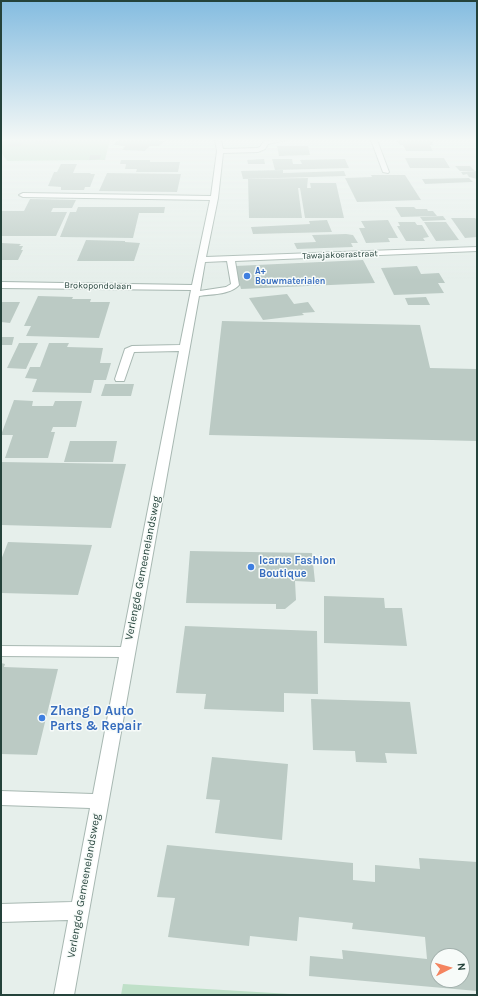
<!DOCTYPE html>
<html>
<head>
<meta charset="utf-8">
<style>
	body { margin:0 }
	#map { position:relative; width:478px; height:996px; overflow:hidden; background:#e6efeb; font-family:Karla,sans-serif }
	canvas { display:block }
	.frame { position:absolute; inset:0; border:2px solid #24423a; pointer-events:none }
	.north { position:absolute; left:430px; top:948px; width:40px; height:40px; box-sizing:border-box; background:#f7fbf9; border:1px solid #a3b1ad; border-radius:50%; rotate:84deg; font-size:11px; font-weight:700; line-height:16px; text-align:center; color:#24423a }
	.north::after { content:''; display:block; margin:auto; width:14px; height:18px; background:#f4845f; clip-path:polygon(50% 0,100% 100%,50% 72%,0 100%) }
</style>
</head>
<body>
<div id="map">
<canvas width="478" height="996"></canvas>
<div class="frame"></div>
<div class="north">N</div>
</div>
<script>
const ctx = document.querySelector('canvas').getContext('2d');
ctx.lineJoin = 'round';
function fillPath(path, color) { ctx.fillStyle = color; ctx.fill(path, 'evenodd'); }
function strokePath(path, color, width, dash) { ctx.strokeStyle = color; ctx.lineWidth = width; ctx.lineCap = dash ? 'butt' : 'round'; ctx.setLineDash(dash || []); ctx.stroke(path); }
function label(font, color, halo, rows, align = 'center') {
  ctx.font = font + ' Karla,sans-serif'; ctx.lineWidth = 3; ctx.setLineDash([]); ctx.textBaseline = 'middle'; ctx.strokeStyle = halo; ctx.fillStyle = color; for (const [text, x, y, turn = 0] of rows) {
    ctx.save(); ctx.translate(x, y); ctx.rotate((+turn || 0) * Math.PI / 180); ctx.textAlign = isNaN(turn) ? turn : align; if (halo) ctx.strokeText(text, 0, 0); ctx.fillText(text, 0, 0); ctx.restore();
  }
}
fillPath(new Path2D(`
	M 10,140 L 110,140 L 105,160 L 7,161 L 1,152 L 1,141 Z
	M 123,984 L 307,995 L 121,995 Z`), '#bfe0c8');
fillPath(new Path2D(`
	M 36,140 L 57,140 L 57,143 L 35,144 Z
	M 118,140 L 154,140 L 164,141 L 159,146 L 150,146 L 145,151 L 122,150 L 125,146 L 114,145 Z
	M 397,140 L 431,140 L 433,145 L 430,145 L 433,151 L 406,151 L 403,145 L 400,145 Z
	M 10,142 L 20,142 L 20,143 L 22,143 L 21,146 L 7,147 Z
	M 277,146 L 308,146 L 310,155 L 279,156 Z
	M 90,155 L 101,155 L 100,159 L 89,160 Z
	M 405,158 L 444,158 L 450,168 L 410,168 Z
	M 264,159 L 265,164 L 248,164 L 247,160 Z
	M 272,159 L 292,159 L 293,164 L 302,164 L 300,160 L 345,159 L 349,168 L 275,170 Z
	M 121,160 L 150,160 L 150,162 L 180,162 L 178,172 L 136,172 L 137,169 L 125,169 L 126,164 L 120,164 Z
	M 61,164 L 77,164 L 73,173 L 91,173 L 90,174 L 95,174 L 90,187 L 85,187 L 84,190 L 61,190 L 61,187 L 48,186 L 54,172 L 57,172 Z
	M 455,166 L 470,166 L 475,171 L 460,171 Z
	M 283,170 L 283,173 L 344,171 L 346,176 L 243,179 L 241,171 Z
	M 477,171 L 477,179 L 469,177 L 467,174 L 463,175 L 461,172 Z
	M 107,173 L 181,174 L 177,192 L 99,191 Z
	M 371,175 L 405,175 L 421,200 L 357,202 L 345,178 L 372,177 Z
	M 308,178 L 307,188 L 311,188 L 310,183 L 336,183 L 344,218 L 305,218 L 300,188 L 298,188 L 302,218 L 249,218 L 248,179 Z
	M 469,178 L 473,182 L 425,184 L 422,179 Z
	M 30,199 L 76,200 L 72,208 L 53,208 L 51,212 L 67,212 L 56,236 L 1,236 L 1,211 L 24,211 Z
	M 78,207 L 165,207 L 164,213 L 139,213 L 133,238 L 60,237 L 70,212 L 76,212 Z
	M 395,207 L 414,207 L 416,209 L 427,209 L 428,211 L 433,211 L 437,216 L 401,217 Z
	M 443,216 L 446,220 L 423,221 L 420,217 Z
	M 451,218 L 475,218 L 477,220 L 477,237 L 465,238 Z
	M 327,220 L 332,232 L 253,234 L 251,227 L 310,224 L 309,221 Z
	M 388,220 L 398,238 L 388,238 L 390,242 L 366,243 L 359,228 L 365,228 L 361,221 Z
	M 398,222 L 415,222 L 417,225 L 422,225 L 429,237 L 423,238 L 425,241 L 406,241 L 397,226 L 400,226 Z
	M 424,222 L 446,222 L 459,240 L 436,241 Z
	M 346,234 L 353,235 L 358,243 L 351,243 L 353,247 L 297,249 L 294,243 L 316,242 L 312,235 Z
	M 86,240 L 125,241 L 125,242 L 140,243 L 134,261 L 77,261 Z
	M 2,243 L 21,244 L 19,246 L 23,246 L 21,250 L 23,250 L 18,260 L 1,260 Z
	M 363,260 L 375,283 L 241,289 L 235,266 Z
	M 417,266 L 421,274 L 439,273 L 445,283 L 438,283 L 444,293 L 394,295 L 381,268 Z
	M 287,294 L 294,304 L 308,302 L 315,312 L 302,313 L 304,315 L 263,320 L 249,298 Z
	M 38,296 L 73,297 L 72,299 L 91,299 L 90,302 L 110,302 L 99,338 L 26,336 L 31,326 L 24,326 Z
	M 426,297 L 430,305 L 408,305 L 405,298 Z
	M 1,302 L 20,302 L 10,323 L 1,322 Z
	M 222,321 L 420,325 L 430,368 L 476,369 L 477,441 L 209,435 Z
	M 1,337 L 14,337 L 12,345 L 1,345 Z
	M 19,343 L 38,343 L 26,369 L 7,368 Z
	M 49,343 L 69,343 L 67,347 L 103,348 L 100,363 L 111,363 L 106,380 L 94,380 L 91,393 L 32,392 L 37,379 L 25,378 L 30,367 L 40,367 Z
	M 105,384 L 134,384 L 131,396 L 101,396 Z
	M 14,400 L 33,401 L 32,406 L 53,406 L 55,401 L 82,401 L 76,427 L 53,427 L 51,432 L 55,432 L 48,458 L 5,458 L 13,435 L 1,435 Z
	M 70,441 L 117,441 L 113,462 L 64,462 Z
	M 1,462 L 126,464 L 111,528 L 1,525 Z
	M 8,542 L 92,545 L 78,595 L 1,593 L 1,560 Z
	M 190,551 L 312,553 L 315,582 L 295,581 L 296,600 L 285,609 L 276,609 L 276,604 L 186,603 Z
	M 324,596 L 384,598 L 385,608 L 402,608 L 407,646 L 324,643 Z
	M 185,626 L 317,631 L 318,694 L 284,693 L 284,712 L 204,709 L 206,694 L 176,693 Z
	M 1,663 L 5,664 L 4,667 L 58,669 L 37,755 L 1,754 Z
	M 311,699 L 410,702 L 417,754 L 385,753 L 387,763 L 356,762 L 355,751 L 313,750 Z
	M 212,757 L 288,764 L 282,840 L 215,833 L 220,800 L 206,799 Z
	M 167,845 L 353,863 L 353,880 L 375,882 L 375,865 L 420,869 L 419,858 L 477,862 L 477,991 L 309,976 L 310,956 L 343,959 L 342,950 L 427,959 L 425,937 L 352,929 L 353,923 L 299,917 L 297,941 L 250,936 L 249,946 L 168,937 L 175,898 L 157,897 ZM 438,956 L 462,956 L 462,980 L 438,980 Z`), '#bbcac4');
const minor = new Path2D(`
	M 215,140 L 221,140 L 223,149 L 257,148 L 260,147 L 264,141 L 287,140 L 268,144 L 265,149 L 258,152 L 223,153 L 218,198 L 206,257 L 477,247 L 477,251 L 235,261 L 239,285 C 230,295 211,294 199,296 L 74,995 L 54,995 L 68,920 L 1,922 L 1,904 L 72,902 L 90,808 L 1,805 L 1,791 L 93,794 L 119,657 L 1,656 L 1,646 L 121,647 L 179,351 L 134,352 L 124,381 L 116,381 L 115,379 L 125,349 L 132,346 L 180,345 L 191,290 L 1,288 L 1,282 L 192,285 L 210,200 L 23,197 L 19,195 L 23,193 L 211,196 L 217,151 ZM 227,261 L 231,284 L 226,287 L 200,291 L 205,262 Z
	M 371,140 L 377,140 L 389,172 L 388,173 L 383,172 Z`);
strokePath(minor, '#a8b8b2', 2);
fillPath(minor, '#fff');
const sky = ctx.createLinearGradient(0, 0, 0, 280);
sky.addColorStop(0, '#84bce0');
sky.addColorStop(0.5, '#f4f8f6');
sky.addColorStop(1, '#f4f8f600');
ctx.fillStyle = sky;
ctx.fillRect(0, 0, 478, 280);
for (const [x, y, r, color] of [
	[247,276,4,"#3f7fe0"],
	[251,567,4,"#3f7fe0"],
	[42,718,4,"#3f7fe0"]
]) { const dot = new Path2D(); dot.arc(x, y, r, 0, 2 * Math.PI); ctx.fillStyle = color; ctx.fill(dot); strokePath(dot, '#f7fbf9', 1.5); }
label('9px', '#24423a', '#f7fbf9', [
	["Tawajakoerastraat",340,255,-2],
	["Brokopondolaan",98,286,1]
]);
label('bold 9px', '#366cbe', '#f7fbf9', [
	["A+",255,271],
	["Bouwmaterialen",255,281]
], 'left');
label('bold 11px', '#366cbe', '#f7fbf9', [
	["Icarus Fashion",259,561],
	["Boutique",259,574]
], 'left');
label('11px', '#24423a', '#f7fbf9', [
	["Verlengde Gemeenelandsweg",143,568,-79],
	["Verlengde Gemeenelandsweg",84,886,-80]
]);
label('bold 13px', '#366cbe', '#f7fbf9', [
	["Zhang D Auto",50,711],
	["Parts & Repair",50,726]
], 'left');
</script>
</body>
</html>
